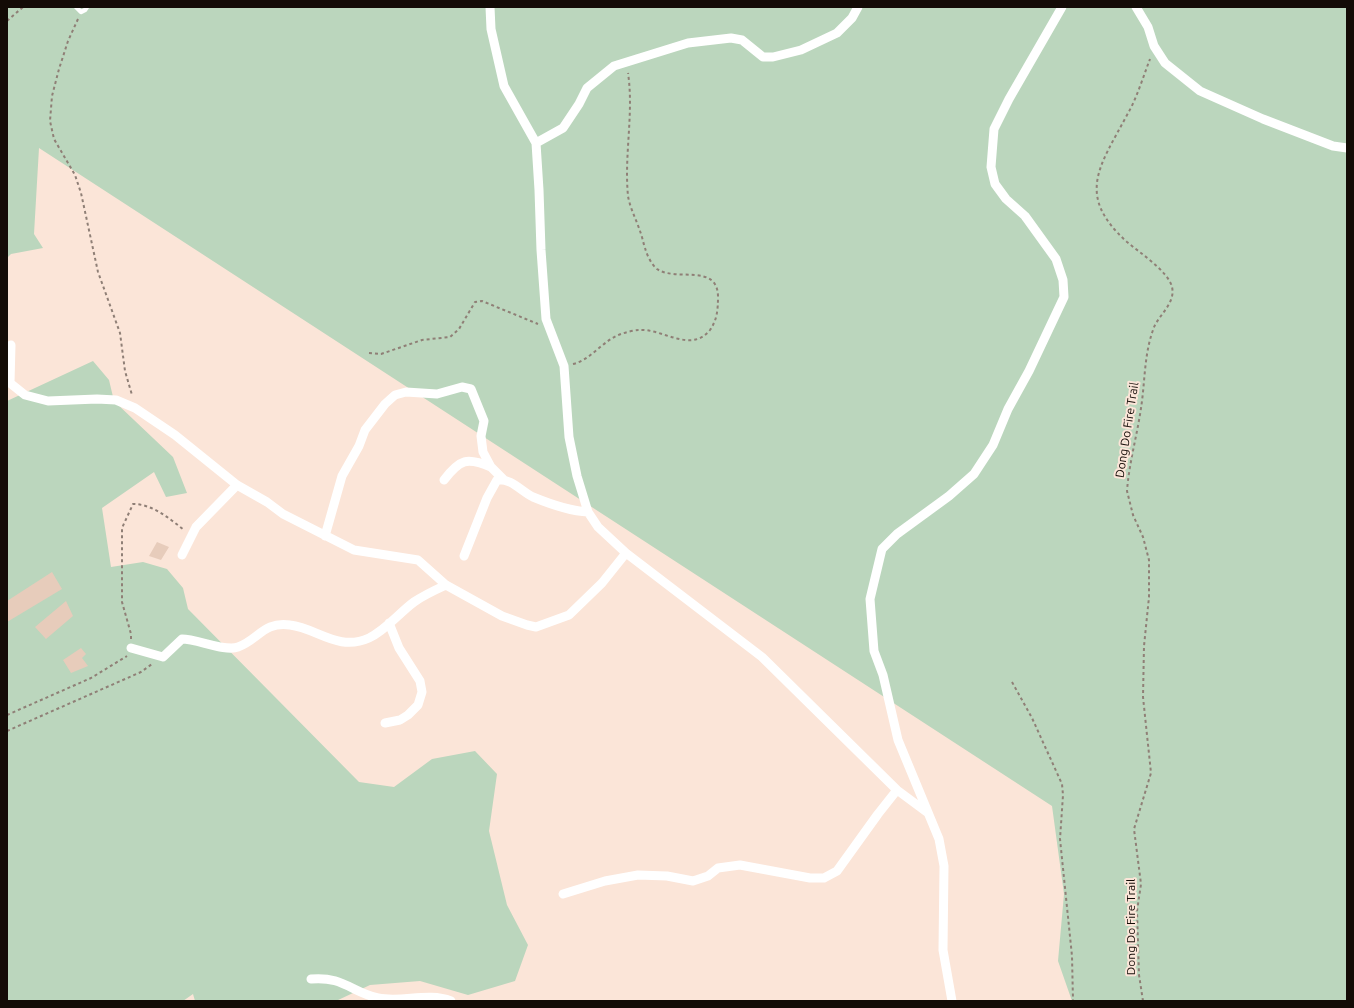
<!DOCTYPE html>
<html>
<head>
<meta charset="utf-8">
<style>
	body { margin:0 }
	#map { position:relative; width:1354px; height:1008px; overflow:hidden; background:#fbe5d8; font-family:Ubuntu,sans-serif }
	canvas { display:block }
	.frame { position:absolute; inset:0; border:8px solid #130b06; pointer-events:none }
</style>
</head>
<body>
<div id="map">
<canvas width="1354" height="1008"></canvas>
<div class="frame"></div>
</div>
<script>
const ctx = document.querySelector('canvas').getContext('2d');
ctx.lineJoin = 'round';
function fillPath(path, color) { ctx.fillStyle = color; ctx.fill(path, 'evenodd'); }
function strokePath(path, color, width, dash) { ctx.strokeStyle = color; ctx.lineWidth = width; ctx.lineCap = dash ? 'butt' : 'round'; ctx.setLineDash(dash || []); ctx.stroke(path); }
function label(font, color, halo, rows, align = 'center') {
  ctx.font = font + ' Ubuntu,sans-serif'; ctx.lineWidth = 4; ctx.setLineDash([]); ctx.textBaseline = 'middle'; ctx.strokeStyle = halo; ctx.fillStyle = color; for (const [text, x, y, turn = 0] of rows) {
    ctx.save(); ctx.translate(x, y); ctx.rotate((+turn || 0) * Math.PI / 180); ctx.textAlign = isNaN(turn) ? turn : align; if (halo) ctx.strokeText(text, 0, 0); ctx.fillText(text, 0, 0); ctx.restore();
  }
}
fillPath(new Path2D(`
	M 7,7 L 1347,7 L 1347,1001 L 1072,1001 L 1058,961 L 1064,894 L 1052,806 L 39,148 L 34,234 L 43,248 L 11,254 L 7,258 Z
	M 93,361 L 109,380 L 114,401 L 173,457 L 187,493 L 166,497 L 154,472 L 102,508 L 111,567 L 143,562 L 167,569 L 183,588 L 188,609 L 359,782 L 394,787 L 432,759 L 475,751 L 497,774 L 489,831 L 507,905 L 528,945 L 515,981 L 468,995 L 420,981 L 370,985 L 336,1001 L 195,1001 L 193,994 L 183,1001 L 7,1001 L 7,401 Z`), '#bbd6bd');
fillPath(new Path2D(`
	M 157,542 L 169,547 L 161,560 L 149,556 Z
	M 52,572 L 62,589 L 7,622 L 7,601 Z
	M 66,601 L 73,616 L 46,639 L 35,627 Z
	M 81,648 L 86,654 L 82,658 L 88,666 L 71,673 L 63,660 Z`), '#e7ccbb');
strokePath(new Path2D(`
	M 78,19 L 68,41 L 59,69 L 52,96 L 50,121 L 54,139 L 75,175 L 81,193 L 98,272 L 120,333 L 125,371 L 132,395
	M 7,21 L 23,7
	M 369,353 L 381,354 L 422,340 L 450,337 L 459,329 L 475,302 L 482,301 L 538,324
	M 573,364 C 591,360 603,340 621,334 C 627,332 634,330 639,330 C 662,328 691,354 710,330 C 717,320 718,310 718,296 C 717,263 676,282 657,269 C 651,264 647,255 645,248 C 643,242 642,236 640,231 C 636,219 630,208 628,196 C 624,155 634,113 628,73
	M 131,639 L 131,634 L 122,602 L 122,528 L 133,504 C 152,504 169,518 184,530
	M 1012,682 L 1032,718 L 1062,784 L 1063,795 L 1060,839 L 1072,956 L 1073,1001
	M 7,715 L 91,678 L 127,656
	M 7,731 L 141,672 L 152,664
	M 1143,1001 L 1139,975 L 1137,911 L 1141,884 L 1134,829 L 1151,773 L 1143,697 L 1144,646 L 1149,597 L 1149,560 L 1143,537 L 1133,515 L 1127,491 C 1129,463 1137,436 1141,408 C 1145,383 1144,355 1153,330 C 1157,316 1176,304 1172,287 C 1168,271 1140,253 1127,242 C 1075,195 1100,166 1127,115 C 1137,98 1143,77 1150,59`), '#8f7f76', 2, [3, 3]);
strokePath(new Path2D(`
	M 76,7 L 81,12 L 85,10 L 87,7`), '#fff', 4.5);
strokePath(new Path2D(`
	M 490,7 L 491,29 L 504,86 L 536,143 L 539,190 L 541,250 L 546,319 L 564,366 L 569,437 L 577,476 L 588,512 L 598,527 L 626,553 L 762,657 L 897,790 L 928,813
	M 1136,7 L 1148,27 L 1154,46 L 1165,63 L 1200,91 L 1263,119 L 1333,146 L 1347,148
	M 536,143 L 563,128 L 579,104 L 587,88 L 614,66 L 688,43 L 731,38 L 742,40 L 763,57 L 773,57 L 801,50 L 837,33 L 852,18 L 858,7
	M 11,345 L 10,383 L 25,395 L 48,401 L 97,399 L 116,400 L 135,408 L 175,435 L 237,485 L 267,502 L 283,514 L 354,550 L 418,560 L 446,585 L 502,616 L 527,625 L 536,627 L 569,615 L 602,583 L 626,553
	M 444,480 C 460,459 467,457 491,467
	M 325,536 L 342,476 L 359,446 L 365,430 L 385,404 L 395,395 L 406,392 L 437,394 L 462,387 L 471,389 L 484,421 L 481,436 L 483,452 L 491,467 L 503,479
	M 182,555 L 196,527 L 237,485
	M 464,556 L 487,498 L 497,480 C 511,478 521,491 533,497 C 550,504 569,511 588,512
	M 131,648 L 163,657 L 182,639 C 197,639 225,652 238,647 C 258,640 264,621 290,625 C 317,628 338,652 369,638 C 386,630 399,613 414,602 C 424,595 435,590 446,585
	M 385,723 L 400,720 L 408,715 L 418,705 L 422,692 L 420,681 L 399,648 L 389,623
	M 563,894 L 605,881 L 638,875 L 667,876 L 693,881 L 708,876 L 718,868 L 740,865 L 810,878 L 824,878 L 837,871 L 878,814 L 897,790
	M 311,979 C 343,976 351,992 378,998 C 402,1003 428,992 451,1001
	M 952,1001 L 943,950 L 944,866 L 939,839 L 898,740 L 883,675 L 874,651 L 870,599 L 882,549 L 897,534 L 949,496 L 974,474 L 993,445 L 1008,409 L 1029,371 L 1064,297 L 1063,280 L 1056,259 L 1025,216 L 1006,199 L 995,184 L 991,167 L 994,129 L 1009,99 L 1062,7`), '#fff', 9);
label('12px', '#130b06', '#fbe5d8', [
	["Dong Do Fire Trail",1127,430,-81],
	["Dong Do Fire Trail",1131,927,-90]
]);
</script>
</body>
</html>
